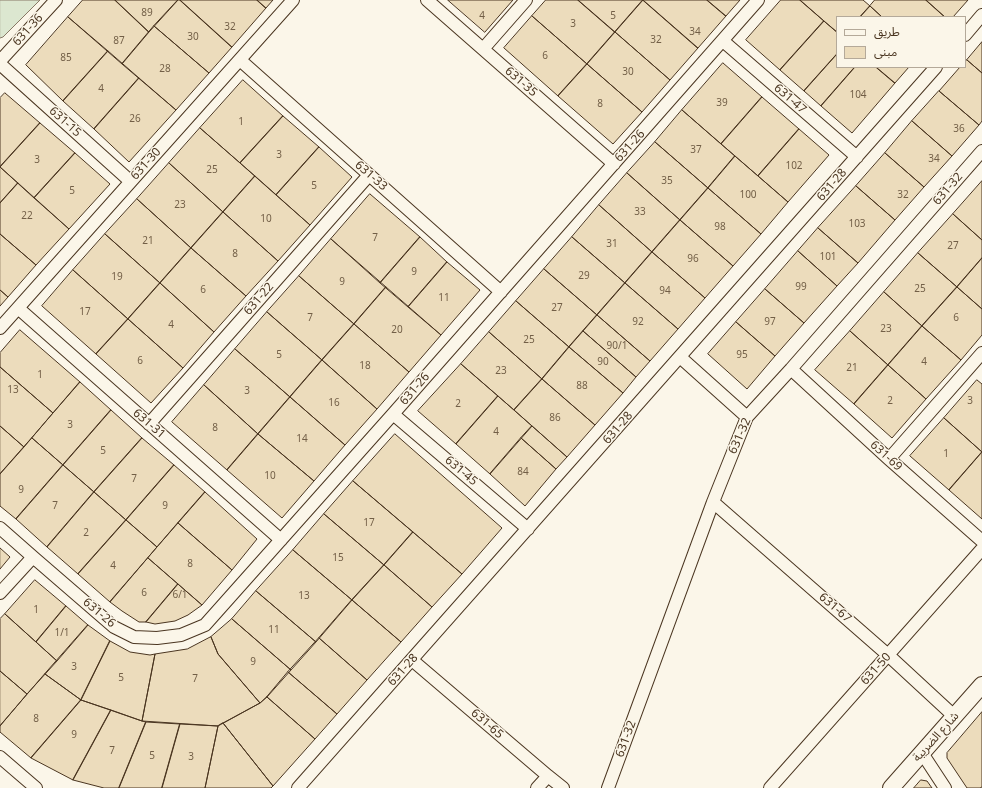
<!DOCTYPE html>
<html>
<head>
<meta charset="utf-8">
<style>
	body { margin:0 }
	#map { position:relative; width:982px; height:788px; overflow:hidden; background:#fbf6e9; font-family:"Noto Sans","Noto Sans Arabic",sans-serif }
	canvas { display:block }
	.legend { position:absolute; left:836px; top:16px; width:130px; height:52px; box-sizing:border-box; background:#fbf6e9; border:1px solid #b4a999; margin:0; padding:5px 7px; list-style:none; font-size:12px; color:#4a3520 }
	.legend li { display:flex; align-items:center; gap:8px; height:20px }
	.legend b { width:20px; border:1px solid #b4a999 }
</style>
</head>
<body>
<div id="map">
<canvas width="982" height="788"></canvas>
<ul class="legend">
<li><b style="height:5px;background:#fbf6e9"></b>طريق</li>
<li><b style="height:11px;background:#ecdcbc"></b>مبنى</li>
</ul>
</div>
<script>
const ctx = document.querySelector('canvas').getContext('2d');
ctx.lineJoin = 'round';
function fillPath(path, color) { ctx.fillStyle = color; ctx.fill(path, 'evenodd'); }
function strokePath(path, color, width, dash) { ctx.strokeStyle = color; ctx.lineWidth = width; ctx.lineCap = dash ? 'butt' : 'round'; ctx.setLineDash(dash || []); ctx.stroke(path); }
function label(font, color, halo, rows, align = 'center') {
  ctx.font = font + ' "Noto Sans","Noto Sans Arabic",sans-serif'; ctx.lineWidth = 3; ctx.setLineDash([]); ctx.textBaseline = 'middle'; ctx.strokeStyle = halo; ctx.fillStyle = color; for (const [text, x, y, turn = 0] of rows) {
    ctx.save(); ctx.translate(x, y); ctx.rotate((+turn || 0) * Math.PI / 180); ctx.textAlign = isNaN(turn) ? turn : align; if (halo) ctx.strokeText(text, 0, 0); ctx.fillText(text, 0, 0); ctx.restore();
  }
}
const green = new Path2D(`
	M 0,0 L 40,0 L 3,37 L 0,38 Z`);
fillPath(green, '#dce7d0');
strokePath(green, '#887966', 1);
const building = new Path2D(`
	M 83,0 L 115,0 L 149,32 L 122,64 L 68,17 Z
	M 115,0 L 178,0 L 149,32 Z
	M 178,0 L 180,0 L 232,47 L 209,73 L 154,26 Z
	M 180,0 L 257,0 L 266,8 L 232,47 Z
	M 257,0 L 273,0 L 266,8 Z
	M 448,0 L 513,0 L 485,32 Z
	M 546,0 L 578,0 L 615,32 L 587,64 L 532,16 Z
	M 578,0 L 643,0 L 615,32 Z
	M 643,0 L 707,0 L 726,16 L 698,48 Z
	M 643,0 L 698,48 L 670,80 L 615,32 Z
	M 707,0 L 740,0 L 726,16 Z
	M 781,0 L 800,0 L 824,21 L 780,70 L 746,40 Z
	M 800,0 L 863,0 L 870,6 L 860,17 L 837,17 L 837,32 Z
	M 875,0 L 926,0 L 945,17 L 882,17 L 870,6 Z
	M 926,0 L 968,0 L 953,17 L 945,17 Z
	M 870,6 L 882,17 L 860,17 Z
	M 532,16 L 587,64 L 558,96 L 504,48 Z
	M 68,17 L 108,51 L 63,101 L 26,65 Z
	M 824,21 L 837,32 L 837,54 L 804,91 L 780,70 Z
	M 154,26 L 209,73 L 176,110 L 122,64 Z
	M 615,32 L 670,80 L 642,112 L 587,64 Z
	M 982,42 L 982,73 L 967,60 Z
	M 108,51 L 139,78 L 94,129 L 63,101 Z
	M 837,54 L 837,67 L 855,67 L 821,106 L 804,91 Z
	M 967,60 L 982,73 L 982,121 L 979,125 L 939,91 L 960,67 L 965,67 L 965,62 Z
	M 723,63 L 762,97 L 721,144 L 682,110 Z
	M 587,64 L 642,112 L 613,144 L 558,96 Z
	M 855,67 L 876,67 L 895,83 L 852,133 L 821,106 Z
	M 876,67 L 909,67 L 895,83 Z
	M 139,78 L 176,110 L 129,162 L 94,129 Z
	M 243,80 L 283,116 L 240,163 L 200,128 Z
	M 939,91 L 979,125 L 952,156 L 912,121 Z
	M 5,93 L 40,123 L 0,167 L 0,98 Z
	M 762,97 L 799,129 L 758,176 L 721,144 Z
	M 682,110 L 735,156 L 708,188 L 655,142 Z
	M 283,116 L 319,147 L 276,195 L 240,163 Z
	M 912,121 L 952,156 L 924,187 L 885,153 Z
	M 40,123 L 75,153 L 34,198 L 0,167 Z
	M 200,128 L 255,176 L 223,212 L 169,163 Z
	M 799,129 L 829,155 L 788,202 L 758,176 Z
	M 655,142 L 708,188 L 680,220 L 627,173 Z
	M 319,147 L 352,177 L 310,225 L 276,195 Z
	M 75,153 L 110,184 L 69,229 L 34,198 Z
	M 885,153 L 924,187 L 895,220 L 856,186 Z
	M 735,156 L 788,202 L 761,234 L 708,188 Z
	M 169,163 L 223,212 L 191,248 L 137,199 Z
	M 0,167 L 18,183 L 0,203 Z
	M 627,173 L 680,220 L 652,252 L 599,205 Z
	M 255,176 L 310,225 L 278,261 L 223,212 Z
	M 982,181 L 982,240 L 953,214 Z
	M 18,183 L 69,229 L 36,265 L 0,234 L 0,203 Z
	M 856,186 L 895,220 L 858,263 L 818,228 Z
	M 708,188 L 761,234 L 733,266 L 680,220 Z
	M 370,194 L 420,237 L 380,283 L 331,239 Z
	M 137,199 L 191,248 L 160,283 L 105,234 Z
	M 599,205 L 652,252 L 625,283 L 572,237 Z
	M 223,212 L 278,261 L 246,296 L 191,248 Z
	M 953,214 L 982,240 L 982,258 L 957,287 L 918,253 Z
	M 680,220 L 733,266 L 705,298 L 652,252 Z
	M 818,228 L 858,263 L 837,286 L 798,251 Z
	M 0,234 L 36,265 L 8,297 L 0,290 Z
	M 105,234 L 160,283 L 128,319 L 73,270 Z
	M 420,237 L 447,262 L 408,307 L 380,283 Z
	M 572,237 L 625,283 L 597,315 L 544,269 Z
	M 331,239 L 386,287 L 354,324 L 299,276 Z
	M 191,248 L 246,296 L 214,332 L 160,283 Z
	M 798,251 L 837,286 L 804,323 L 765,289 Z
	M 652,252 L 705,298 L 678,329 L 625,283 Z
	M 918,253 L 957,287 L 922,326 L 884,292 Z
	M 982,258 L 982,309 L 957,287 Z
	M 447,262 L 480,290 L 441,335 L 408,307 Z
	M 544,269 L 597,315 L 569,347 L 516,301 Z
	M 73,270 L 128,319 L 96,354 L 42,306 Z
	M 299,276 L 354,324 L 322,360 L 267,312 Z
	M 160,283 L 214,332 L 183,368 L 128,319 Z
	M 625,283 L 678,329 L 650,361 L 597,315 Z
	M 386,287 L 441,335 L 409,372 L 354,324 Z
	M 957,287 L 982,309 L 982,335 L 961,360 L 922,326 Z
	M 765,289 L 804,323 L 775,356 L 736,322 Z
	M 0,290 L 8,297 L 0,306 Z
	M 884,292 L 922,326 L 888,365 L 850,331 Z
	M 516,301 L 569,347 L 542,379 L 489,332 Z
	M 267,312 L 322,360 L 290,397 L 235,349 Z
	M 597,315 L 650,361 L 636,377 L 583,331 Z
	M 128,319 L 183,368 L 151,403 L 96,354 Z
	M 736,322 L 775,356 L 747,389 L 708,354 Z
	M 354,324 L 409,372 L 377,409 L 322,360 Z
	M 922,326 L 961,360 L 926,399 L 888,365 Z
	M 20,330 L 80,382 L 53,413 L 0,367 L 0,353 Z
	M 583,331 L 636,377 L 623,393 L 569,347 Z
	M 850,331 L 888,365 L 854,404 L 815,370 Z
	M 489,332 L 542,379 L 514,410 L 461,364 Z
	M 569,347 L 623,393 L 595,425 L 542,379 Z
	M 235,349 L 290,397 L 258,434 L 204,385 Z
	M 322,360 L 377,409 L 345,445 L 290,397 Z
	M 461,364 L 498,396 L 456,444 L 418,411 Z
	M 888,365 L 926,399 L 892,438 L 854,404 Z
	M 0,367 L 53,413 L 24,447 L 0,426 Z
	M 542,379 L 595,425 L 567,457 L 514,410 Z
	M 977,380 L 982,384 L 982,452 L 944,418 Z
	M 80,382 L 111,410 L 63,465 L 32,438 Z
	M 204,385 L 258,434 L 227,470 L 172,422 Z
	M 498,396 L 532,426 L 490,474 L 456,444 Z
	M 290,397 L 345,445 L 314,481 L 258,434 Z
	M 111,410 L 142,438 L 94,492 L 63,465 Z
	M 944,418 L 982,452 L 949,490 L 910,456 Z
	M 0,426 L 24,447 L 0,474 Z
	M 532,426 L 567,457 L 556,469 L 521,438 Z
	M 258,434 L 314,481 L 282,518 L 227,470 Z
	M 395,434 L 502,528 L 462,574 L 353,481 Z
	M 32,438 L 63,465 L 16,519 L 0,506 L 0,474 Z
	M 142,438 L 174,465 L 126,520 L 94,492 Z
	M 521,438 L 556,469 L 525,506 L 490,474 Z
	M 982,452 L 982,519 L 949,490 Z
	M 63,465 L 94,492 L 47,547 L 16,519 Z
	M 174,465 L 205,492 L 157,547 L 126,520 Z
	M 353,481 L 413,532 L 384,565 L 324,514 Z
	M 94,492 L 126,520 L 78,574 L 47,547 Z
	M 205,492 L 257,539 L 232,570 L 178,523 Z
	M 324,514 L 384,565 L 352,600 L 293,550 Z
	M 126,520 L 157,547 L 110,602 L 78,574 Z
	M 178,523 L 232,570 L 202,605 L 148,558 Z
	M 413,532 L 462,574 L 432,607 L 384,565 Z
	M 0,548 L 10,557 L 0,569 Z
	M 293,550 L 352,600 L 316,642 L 256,591 Z
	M 148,558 L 178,584 L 146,622 L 139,622 L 122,611 L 110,602 Z
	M 384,565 L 432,607 L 401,642 L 352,600 Z
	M 35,580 L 66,606 L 36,642 L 5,614 Z
	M 178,584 L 202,605 L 188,615 L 175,621 L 155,624 L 146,622 Z
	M 256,591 L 316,642 L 291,670 L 232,619 Z
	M 352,600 L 401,642 L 367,680 L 319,638 Z
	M 66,606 L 88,625 L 57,661 L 36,642 Z
	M 5,614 L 57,661 L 27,694 L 0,671 L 0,619 Z
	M 232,619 L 291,670 L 267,697 L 260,703 L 218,654 L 211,637 Z
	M 88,625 L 110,641 L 81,700 L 45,674 Z
	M 211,637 L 218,654 L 260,703 L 218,726 L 142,721 L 155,654 L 187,649 Z
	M 319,638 L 367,680 L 337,714 L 288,672 Z
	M 110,641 L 130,652 L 150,655 L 155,654 L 142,721 L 81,700 Z
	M 0,671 L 27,694 L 0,726 Z
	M 288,672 L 337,714 L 315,739 L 267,697 Z
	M 45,674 L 81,700 L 31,758 L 0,732 L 0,726 Z
	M 267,697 L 315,739 L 273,786 L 223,723 L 260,703 Z
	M 81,700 L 111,710 L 73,780 L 31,758 Z
	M 111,710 L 142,721 L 146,722 L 119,788 L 104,788 L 73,780 Z
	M 982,712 L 982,787 L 980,788 L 967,788 L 947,758 L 947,753 Z
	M 146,722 L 180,724 L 162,788 L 119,788 Z
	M 223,723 L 273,786 L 271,788 L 205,788 L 218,726 Z
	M 180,724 L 218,726 L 205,788 L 162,788 Z
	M 921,780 L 927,781 L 932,788 L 914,788 Z`);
fillPath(building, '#ecdcbc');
strokePath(building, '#4a3520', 1);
const minor = new Path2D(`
	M 427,0 L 614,164
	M 965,35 L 982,15
	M 723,41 L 857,157
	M 483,49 L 526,0
	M 240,60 L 501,292
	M 0,61 L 56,0
	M 0,64 L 130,181
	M 18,308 L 281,540
	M 0,328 C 97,218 196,110 293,0
	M 680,357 L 747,417
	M 791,369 L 889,459 L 982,541
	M 393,414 L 528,529
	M 149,424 L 369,175
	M 889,459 L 982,353
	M 713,502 L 888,655 L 954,716
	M 0,528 L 33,557 L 0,593
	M 33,557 L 114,627 L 134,637 L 157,638 L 181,635 L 205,625 L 393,414 L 758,0
	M 412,660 L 548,776 L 563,788
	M 922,753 L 945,788
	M 0,757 L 36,788
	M 298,788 L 936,67
	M 537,788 L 548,776
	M 608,788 L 713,502 L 747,417 L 791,369 L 982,151
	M 770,788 L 982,549`);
const tertiary = new Path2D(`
	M 891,788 L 982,685`);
strokePath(minor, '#4a3520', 14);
strokePath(tertiary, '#4a3520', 18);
strokePath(minor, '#fbf6e9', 12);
strokePath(tertiary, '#fbf6e9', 16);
label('10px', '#725f47', null, [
	["89",147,13],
	["4",482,16],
	["5",613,16],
	["3",573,24],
	["32",230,27],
	["34",695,32],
	["30",193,37],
	["32",656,40],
	["87",119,41],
	["6",545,56],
	["85",66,58],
	["28",165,69],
	["30",628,72],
	["4",101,89],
	["104",858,95],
	["39",722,103],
	["8",600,104],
	["26",135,119],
	["1",241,122],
	["36",959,129],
	["37",696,150],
	["3",279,155],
	["34",934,159],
	["3",37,160],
	["102",794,166],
	["25",212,170],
	["35",667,181],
	["5",314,186],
	["5",72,191],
	["100",748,195],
	["32",903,195],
	["23",180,205],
	["33",640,212],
	["22",27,216],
	["10",266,219],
	["103",857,224],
	["98",720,227],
	["7",375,238],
	["21",148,241],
	["31",612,244],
	["27",953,246],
	["8",235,254],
	["101",828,257],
	["96",693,259],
	["9",414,272],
	["29",584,276],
	["19",117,277],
	["9",342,282],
	["99",801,287],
	["25",920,289],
	["6",203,290],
	["94",665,291],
	["11",444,298],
	["27",557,308],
	["17",85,312],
	["7",310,318],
	["6",956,318],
	["92",638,322],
	["97",770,322],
	["4",171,325],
	["23",886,329],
	["20",397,330],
	["25",529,340],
	["90/1",617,346],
	["5",279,355],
	["95",742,355],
	["6",140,361],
	["90",603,362],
	["4",924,362],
	["18",365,366],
	["21",852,368],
	["23",501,371],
	["1",40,375],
	["88",582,386],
	["13",13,390],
	["3",247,391],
	["2",890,401],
	["3",970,401],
	["16",334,403],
	["2",458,404],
	["86",555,418],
	["3",70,425],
	["8",215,428],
	["4",496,432],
	["14",302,439],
	["5",103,451],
	["1",946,454],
	["84",523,472],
	["10",270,476],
	["7",134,479],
	["9",21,490],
	["7",55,506],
	["9",165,506],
	["17",369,523],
	["2",86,533],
	["15",338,558],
	["8",190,564],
	["4",113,566],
	["6",144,593],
	["6/1",180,595],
	["13",304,596],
	["1",36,610],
	["11",274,630],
	["1/1",62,633],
	["9",253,662],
	["3",74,667],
	["5",121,678],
	["7",195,679],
	["8",36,719],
	["9",74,735],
	["7",112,751],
	["5",152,756],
	["3",191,757]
]);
label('12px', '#4a3520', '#fbf6e9', [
	["631-36",28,30,-48],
	["631-35",521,82,41],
	["631-47",790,99,41],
	["631-15",65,122,42],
	["631-26",630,146,-48],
	["631-30",146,164,-48],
	["631-33",371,176,41],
	["631-28",832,185,-49],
	["631-32",948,189,-49],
	["631-22",259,299,-49],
	["631-26",415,389,-49],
	["631-31",149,424,41],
	["631-28",618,428,-49],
	["631-32",740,436,-66],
	["631-69",886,456,42],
	["631-45",461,471,40],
	["631-67",835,608,41],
	["631-26",99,613,40],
	["631-50",876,669,-48],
	["631-28",403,670,-48],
	["631-65",487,724,41],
	["شارع الضريبة",936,737,-48],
	["631-32",626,739,-70]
]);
</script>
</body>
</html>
